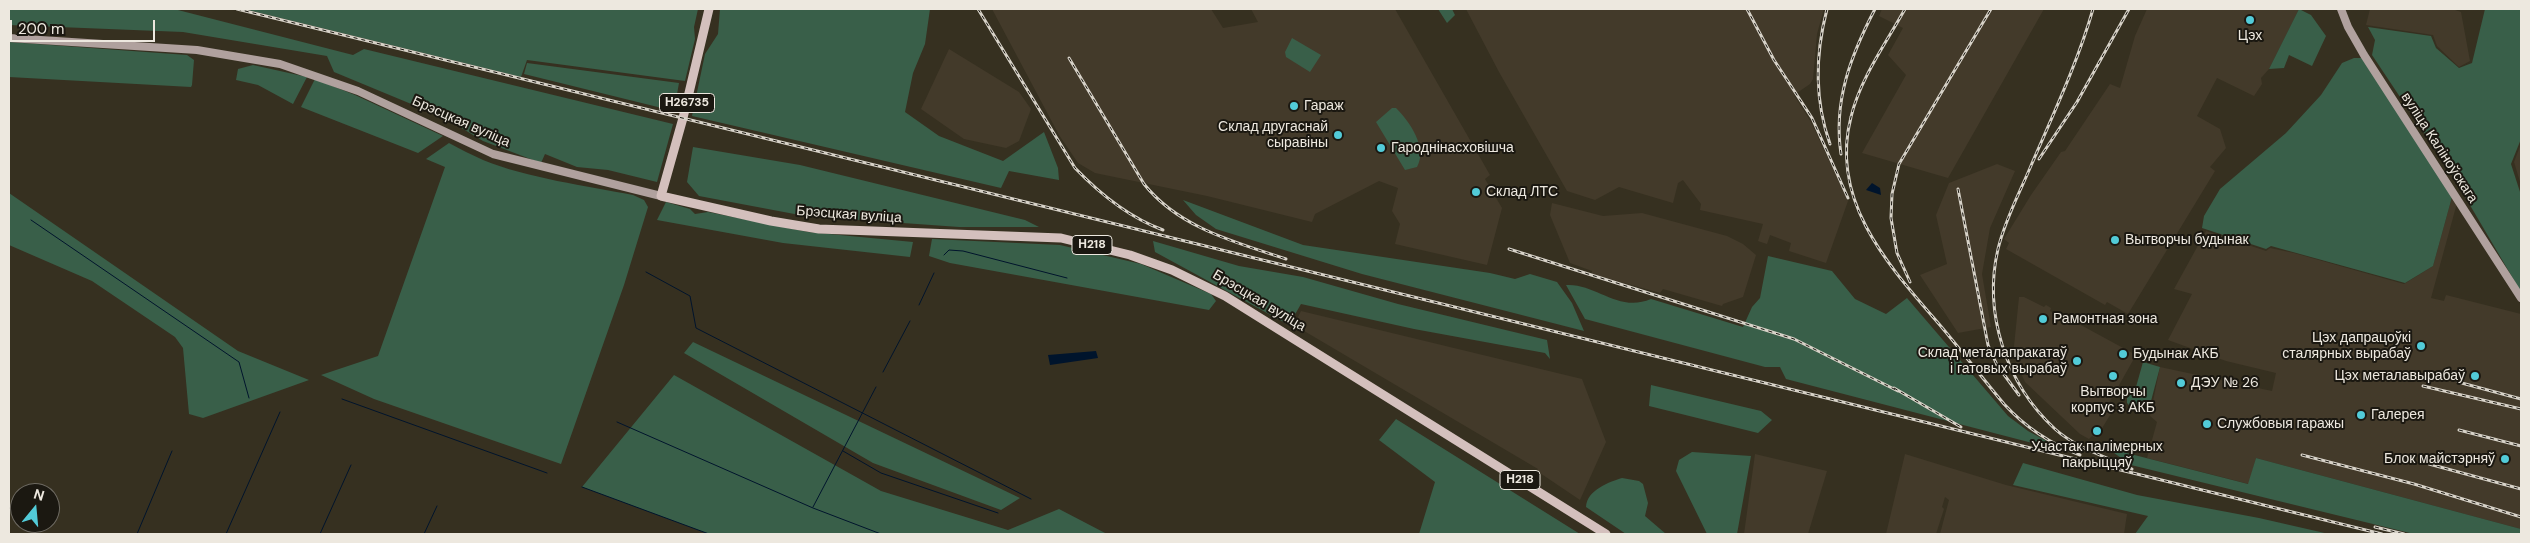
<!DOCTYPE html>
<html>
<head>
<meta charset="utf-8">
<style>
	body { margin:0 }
	#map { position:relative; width:2530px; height:543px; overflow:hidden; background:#363020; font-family:"DM Sans",sans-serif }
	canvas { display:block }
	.frame { position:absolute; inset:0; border:10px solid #ede8df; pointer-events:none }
	.north { position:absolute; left:10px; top:483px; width:50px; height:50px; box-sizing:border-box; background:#1b1811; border:1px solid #6f6b63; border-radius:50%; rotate:17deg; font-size:14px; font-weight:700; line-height:20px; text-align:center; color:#ede8df }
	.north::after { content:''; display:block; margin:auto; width:18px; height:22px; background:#52cbd8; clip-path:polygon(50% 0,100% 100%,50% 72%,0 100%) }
	.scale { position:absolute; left:10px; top:20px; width:145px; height:22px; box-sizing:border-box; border:2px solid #ede8df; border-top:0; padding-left:6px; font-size:15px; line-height:18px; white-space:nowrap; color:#ede8df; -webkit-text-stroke:4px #1b1811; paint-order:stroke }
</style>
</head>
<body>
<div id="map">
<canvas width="2530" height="543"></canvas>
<div class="frame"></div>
<div class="north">N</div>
<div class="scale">200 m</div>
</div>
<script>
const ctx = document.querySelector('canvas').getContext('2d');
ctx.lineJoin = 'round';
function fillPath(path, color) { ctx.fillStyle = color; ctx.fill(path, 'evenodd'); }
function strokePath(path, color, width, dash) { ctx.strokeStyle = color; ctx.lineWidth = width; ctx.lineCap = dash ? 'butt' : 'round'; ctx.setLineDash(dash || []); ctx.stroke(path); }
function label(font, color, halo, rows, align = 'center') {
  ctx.font = font + ' "DM Sans",sans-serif'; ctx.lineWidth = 4; ctx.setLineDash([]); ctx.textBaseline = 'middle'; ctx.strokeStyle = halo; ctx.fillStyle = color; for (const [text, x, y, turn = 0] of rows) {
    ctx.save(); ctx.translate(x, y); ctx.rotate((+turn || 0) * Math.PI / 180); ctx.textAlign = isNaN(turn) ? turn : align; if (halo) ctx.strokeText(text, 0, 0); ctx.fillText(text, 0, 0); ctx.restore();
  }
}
fillPath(new Path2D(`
	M 992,9 L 1211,9 L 1223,28 L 1258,22 L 1251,9 L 1395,9 L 1490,175 L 1485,179 L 1502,208 L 1487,265 L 1395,244 L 1400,224 L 1392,211 L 1398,188 L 1379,181 L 1315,214 L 1312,222 L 1207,196 L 1095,173 L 1078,163 L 1059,135 Z
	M 1466,9 L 1824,9 L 1817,34 L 1813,79 L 1810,84 L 1794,95 L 1811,122 L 1848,201 L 1826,263 L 1789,251 L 1791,243 L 1770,235 L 1767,244 L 1758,241 L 1763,224 L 1700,210 L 1701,204 L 1683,180 L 1678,183 L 1673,203 L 1619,187 L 1595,200 L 1567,191 L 1499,72 Z
	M 1882,9 L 2044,9 L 1948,178 L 1862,153 L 1906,75 L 1888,55 L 1903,28 L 1879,16 Z
	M 2147,9 L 2299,9 L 2269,69 L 2261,78 L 2262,84 L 2254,96 L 2217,78 L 2197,116 L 2220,129 L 2226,148 L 2210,167 L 2215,171 L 2128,314 L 2107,302 L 2105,305 L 2006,249 L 2009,243 L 2004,239 L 2031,195 L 2061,152 L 2065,151 L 2110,84 L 2120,88 L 2135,36 Z
	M 2370,9 L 2452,9 L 2461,12 L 2470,61 L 2459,67 L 2437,46 L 2433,35 L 2366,25 Z
	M 949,49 L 1019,92 L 1031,109 L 1019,141 L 1006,148 L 964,139 L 921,109 Z
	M 2521,144 L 2521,185 L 2514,162 Z
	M 1997,164 L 2015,171 L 1990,228 L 1982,274 L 1991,327 L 1958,333 L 1920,275 L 1947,264 L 1936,215 L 1949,183 Z
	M 2452,197 L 2457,203 L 2431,298 L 2444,301 L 2446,295 L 2521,314 L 2521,529 L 2256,458 L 2249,484 L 2147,458 L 2157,422 L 2150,416 L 2160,367 L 2272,391 L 2276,373 L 2226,361 L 2168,340 L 2192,294 L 2174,289 L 2206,231 L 2266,251 L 2270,248 L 2294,253 L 2404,284 L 2433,266 Z
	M 1552,203 L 1603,216 L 1642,213 L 1727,236 L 1743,244 L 1756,255 L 1743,297 L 1723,304 L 1722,306 L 1663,289 L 1660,293 L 1592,274 L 1592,271 L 1570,263 L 1550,215 Z
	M 2019,297 L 2024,297 L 2044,307 L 2046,305 L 2051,308 L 2050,311 L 2067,320 L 2068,318 L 2136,355 L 2109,403 L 2115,407 L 2096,438 L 2092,436 L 2089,439 L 2080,434 L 2025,382 L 2013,356 Z
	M 1301,311 L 1582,379 L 1606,442 L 1580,500 L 1537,471 L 1538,469 L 1294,325 Z
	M 1755,454 L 1827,471 L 1808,534 L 1744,534 Z
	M 1905,454 L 2006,485 L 2127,514 L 2124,534 L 1940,534 L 1949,500 L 1945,497 L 1942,507 L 1944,509 L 1936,534 L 1886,534 Z`), '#433a2a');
fillPath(new Path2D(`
	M 9,9 L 174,9 L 353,55 L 364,49 L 673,124 L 657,182 L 608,170 L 577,167 L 545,154 L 541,163 L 483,141 L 445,118 L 334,72 L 327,56 L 183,32 L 9,25 Z
	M 244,9 L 698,9 L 694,27 L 695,39 L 685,81 L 527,60 L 521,77 Z
	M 720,9 L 930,9 L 925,44 L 913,73 L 905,112 L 939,136 L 1003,161 L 1044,132 L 1058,168 L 1059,180 L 1009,171 L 1001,188 L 692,116 L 705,54 L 718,34 Z
	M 1438,9 L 1452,9 L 1455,15 L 1447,23 Z
	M 2299,9 L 2311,15 L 2326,36 L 2312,66 L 2289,55 L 2284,68 L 2269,69 Z
	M 2485,9 L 2521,9 L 2521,139 L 2511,164 L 2521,195 L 2521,292 L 2454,178 L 2372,55 L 2375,40 L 2368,27 L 2431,36 L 2436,48 L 2459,68 L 2472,63 Z
	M 1292,38 L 1321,55 L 1310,72 L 1286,57 L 1285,52 Z
	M 9,42 L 187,55 L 194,60 L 192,85 L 191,87 L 9,77 Z
	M 2354,58 L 2362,58 L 2452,197 L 2433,266 L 2405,283 L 2271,246 L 2266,249 L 2202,228 L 2204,216 L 2220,189 L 2286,133 L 2321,95 L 2342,63 Z
	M 527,63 L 679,83 L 674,111 L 524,74 Z
	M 253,65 L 307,77 L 293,104 L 258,85 L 236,80 L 238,69 Z
	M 315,79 L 355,95 L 443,136 L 418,153 L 301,107 Z
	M 1392,108 L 1396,108 C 1410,122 1428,148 1417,167 L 1405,170 L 1376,122 Z
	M 449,143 C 460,149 472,155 483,160 C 527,178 587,186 633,195 L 644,200 L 648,207 L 624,285 L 561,464 L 374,399 L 321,375 L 378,356 L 445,167 L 426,159 Z
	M 693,147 L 800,165 L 1025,220 L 1039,227 L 959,227 L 805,216 L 699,196 L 687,182 Z
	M 9,193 L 238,351 L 309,380 L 203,418 L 189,414 L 183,348 L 175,337 L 92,281 L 9,245 Z
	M 1183,200 L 1303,245 L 1490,273 L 1515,279 L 1530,274 L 1557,282 L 1572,303 L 1584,331 L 1362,274 L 1216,229 L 1196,215 Z
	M 666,202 L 690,209 L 695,214 L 708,212 L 808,232 L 913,242 L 910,257 L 783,243 L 657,220 Z
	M 932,239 L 1060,245 L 1141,264 L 1211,294 L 1216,301 L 1209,310 L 950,263 L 929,256 Z
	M 1153,241 L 1239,266 L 1303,277 L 1398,304 L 1547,340 L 1550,359 L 1545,353 L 1414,329 L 1301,304 L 1289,325 L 1155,252 Z
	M 1768,256 L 1832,271 L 1855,299 L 1886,314 L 1907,298 L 2008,416 L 2028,431 L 2067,452 L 1786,379 L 1780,367 L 1765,367 L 1585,319 L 1566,285 C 1596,283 1618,313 1651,299 L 1743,327 L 1752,307 L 1760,298 Z
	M 693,342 L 1020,498 L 1001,510 L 873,463 L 684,353 Z
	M 2143,362 L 2160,367 L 2151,401 L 2132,408 L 2127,403 L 2127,393 L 2136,387 Z
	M 674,375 L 881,491 L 1008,530 L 1059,509 L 1107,534 L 709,534 L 582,487 Z
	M 1651,385 L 1761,411 L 1772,420 L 1758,433 L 1649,406 Z
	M 1396,419 L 1580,534 L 1419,534 L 1435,482 L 1379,440 Z
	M 2107,448 L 2248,484 L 2256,458 L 2521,529 L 2521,534 L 2414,534 L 2131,465 Z
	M 1692,452 L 1751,456 L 1737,534 L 1707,534 L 1676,471 L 1679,460 Z
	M 2023,463 L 2137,495 L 2259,518 L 2329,534 L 2135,534 L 2148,516 L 2013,485 Z
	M 1622,478 L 1639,481 L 1643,484 L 1648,503 L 1645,516 L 1666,534 L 1626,534 L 1586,507 C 1587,490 1609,482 1622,478 Z`), '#395f49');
fillPath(new Path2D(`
	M 1872,183 L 1880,188 L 1881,195 L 1866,190 Z
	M 1096,351 L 1098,358 L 1050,365 L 1048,355 Z`), '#00142c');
strokePath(new Path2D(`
	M 31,220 L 239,362 L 249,398
	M 944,255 L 949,250 L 963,251 L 1067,278
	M 646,272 L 690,296 L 696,328 L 1031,499
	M 919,305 L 934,273
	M 883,372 L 910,321
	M 342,399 L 547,473
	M 617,422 L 813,508 L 881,534
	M 843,451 L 881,473 L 998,513
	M 582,487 L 709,534
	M 813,507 L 876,387
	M 137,534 L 172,451
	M 226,534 L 280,412
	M 320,534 L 351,465
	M 424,534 L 437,506`), '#00142c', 1);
strokePath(new Path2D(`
	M 2341,9 L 2348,27 L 2364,55 L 2521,298
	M 9,38 L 197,50 L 280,64 L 358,91 L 493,154 L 661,196`), '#b0a19e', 8);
strokePath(new Path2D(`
	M 709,9 L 683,118 L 661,196 L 771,221 L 819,229 L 1061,238 L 1130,255 L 1172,270 L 1225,296 L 1606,534`), '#d4c0bd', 9);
const rail = new Path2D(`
	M 237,9 L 2382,534
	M 978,9 L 1075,168 C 1100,194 1128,217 1163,230
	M 1747,9 L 1774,60 L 1812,118 L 1848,198
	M 1827,9 C 1815,55 1814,99 1830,144
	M 1905,9 C 1886,43 1860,79 1851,117 C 1829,201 1889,266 1939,324 C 1962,351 1982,378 2004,404 C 2025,427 2051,444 2080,455
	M 2093,9 C 2078,62 2052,117 2030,168 C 2019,194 2005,220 1998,249 C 1983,313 2006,384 2055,429 C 2076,448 2107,457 2132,469
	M 1069,58 L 1144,184 C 1179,228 1235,242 1286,259
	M 1841,154 C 1833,101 1851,55 1875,9
	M 2039,159 L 2077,102 L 2129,9
	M 1958,189 L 1988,345 L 1997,365 L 2019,395
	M 1509,249 L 1794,339 L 1898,391
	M 1910,282 L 1897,253 L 1891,218 L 1892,194 L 1899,164 L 1991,9
	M 2458,382 L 2521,399
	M 2423,386 L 2521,409
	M 1894,388 L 1961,427
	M 2459,430 L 2521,446
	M 2302,455 L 2414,484 L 2521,517
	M 2429,464 L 2521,489
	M 2375,527 L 2404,534`);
strokePath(rail, '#d7d2c8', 3);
strokePath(rail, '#1b1811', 1, [4]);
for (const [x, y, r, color] of [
	[2250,20,5,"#52cbd8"],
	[1294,106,5,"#52cbd8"],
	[1338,135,5,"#52cbd8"],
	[1381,148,5,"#52cbd8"],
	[1476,192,5,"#52cbd8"],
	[2115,240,5,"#52cbd8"],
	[2043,319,5,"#52cbd8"],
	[2421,346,5,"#52cbd8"],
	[2123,354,5,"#52cbd8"],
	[2077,361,5,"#52cbd8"],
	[2113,376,5,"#52cbd8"],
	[2475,376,5,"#52cbd8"],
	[2181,383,5,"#52cbd8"],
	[2361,415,5,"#52cbd8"],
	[2207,424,5,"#52cbd8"],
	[2097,431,5,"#52cbd8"],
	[2505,459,5,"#52cbd8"]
]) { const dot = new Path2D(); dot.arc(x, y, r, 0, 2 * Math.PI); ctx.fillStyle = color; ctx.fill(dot); strokePath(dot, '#1b1811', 2); }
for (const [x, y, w] of [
	[687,103,55],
	[1092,245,40],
	[1520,480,40]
]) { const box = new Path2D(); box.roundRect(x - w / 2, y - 9.5, w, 19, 4); ctx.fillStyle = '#1b1811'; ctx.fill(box); strokePath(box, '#ede8df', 1); }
label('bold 12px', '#ede8df', null, [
	["Н26735",687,103],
	["Н218",1092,245],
	["Н218",1520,480]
]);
label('14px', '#ede8df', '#1b1811', [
	["Цэх",2250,36,"center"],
	["Гараж",1304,106],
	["Склад другаснай",1328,127,"right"],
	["сыравіны",1328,143,"right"],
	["Гароднінасховішча",1391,148],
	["Склад ЛТС",1486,192],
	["Вытворчы будынак",2125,240],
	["Рамонтная зона",2053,319],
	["Цэх дапрацоўкі",2411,338,"right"],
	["сталярных вырабаў",2411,354,"right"],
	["Склад металапракатаў",2067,353,"right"],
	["і гатовых вырабаў",2067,369,"right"],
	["Будынак АКБ",2133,354],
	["Цэх металавырабаў",2465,376,"right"],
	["ДЭУ № 26",2191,383],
	["Вытворчы",2113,392,"center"],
	["корпус з АКБ",2113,408,"center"],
	["Галерея",2371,415],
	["Службовыя гаражы",2217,424],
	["Участак палімерных",2097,447,"center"],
	["пакрыццяў",2097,463,"center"],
	["Блок майстэрняў",2495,459,"right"]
], 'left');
label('14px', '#ede8df', '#1b1811', [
	["Брэсцкая вуліца",461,122,24],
	["вуліца Каліноўскага",2439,148,57],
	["Брэсцкая вуліца",849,215,4],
	["Брэсцкая вуліца",1259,301,31]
]);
</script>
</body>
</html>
